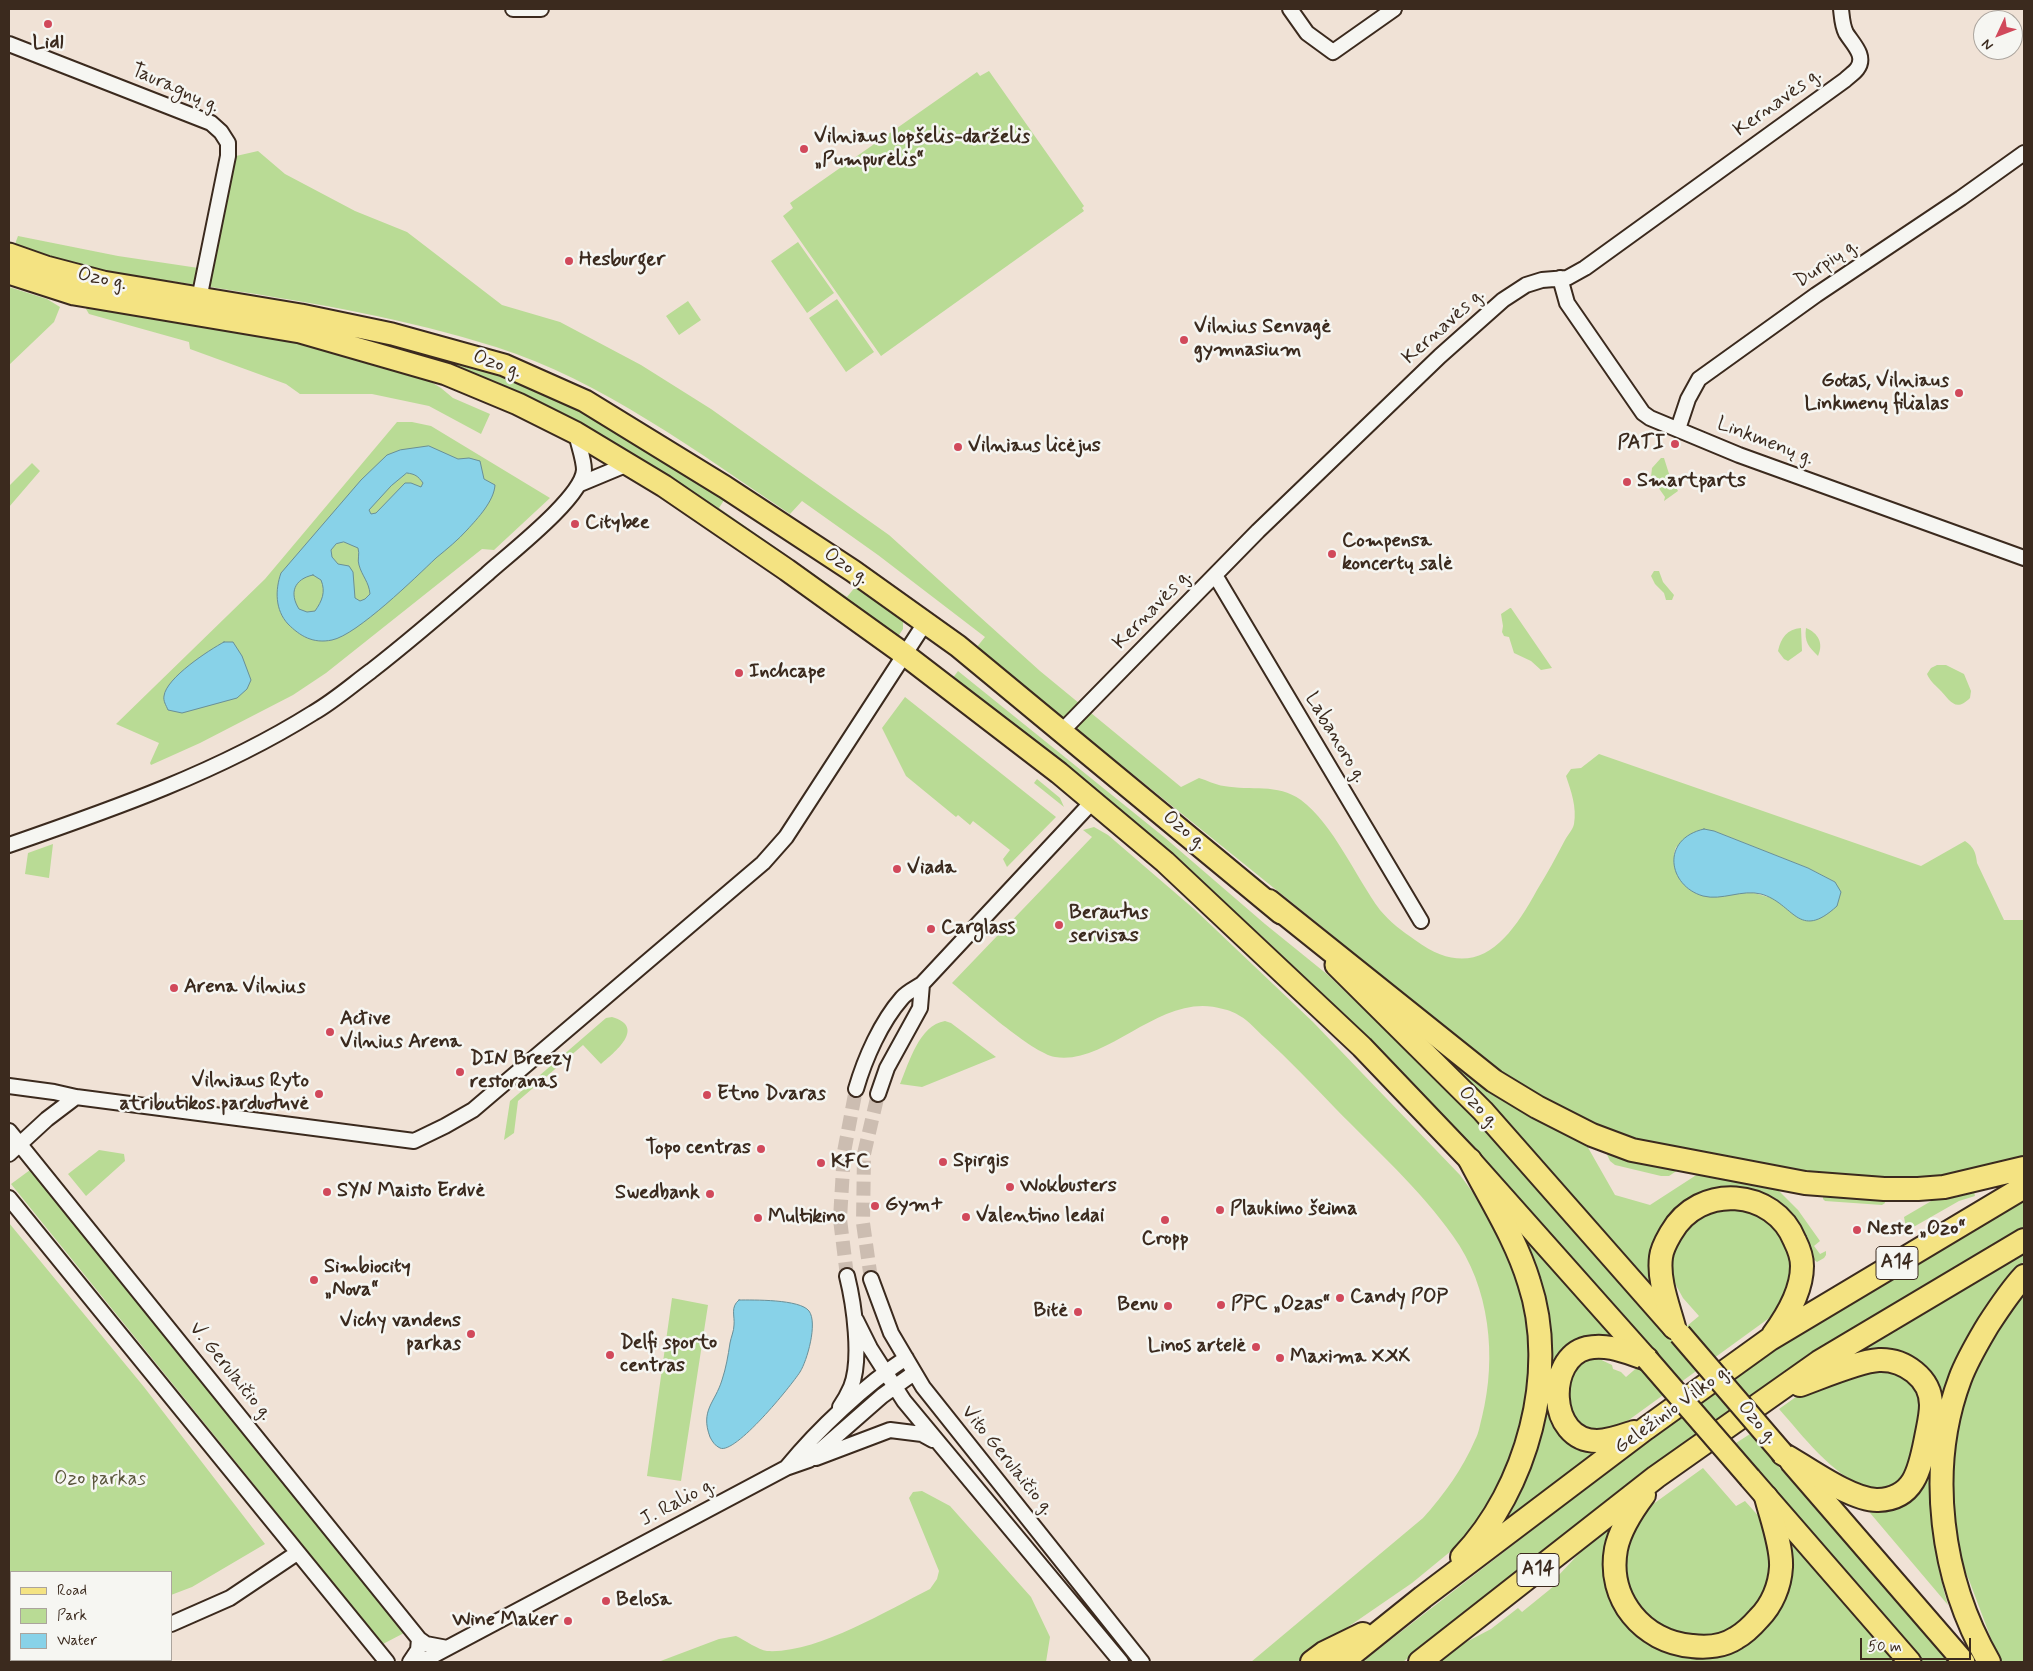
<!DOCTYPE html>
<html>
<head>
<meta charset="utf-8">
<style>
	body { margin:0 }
	#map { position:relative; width:2033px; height:1671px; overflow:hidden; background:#f0e2d6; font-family:Mynerve,sans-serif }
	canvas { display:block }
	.frame { position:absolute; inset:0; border:10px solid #3b2a1e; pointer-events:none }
	.legend { position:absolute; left:10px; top:1571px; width:162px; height:90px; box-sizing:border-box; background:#f6f6f2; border:1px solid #aba49d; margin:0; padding:6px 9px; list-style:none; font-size:15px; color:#3b2a1e }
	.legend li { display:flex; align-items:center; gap:10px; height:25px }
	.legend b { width:25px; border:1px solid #aba49d }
	.north { position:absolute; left:1973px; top:10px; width:50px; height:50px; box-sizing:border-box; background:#f6f6f2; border:1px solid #aba49d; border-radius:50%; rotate:227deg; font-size:14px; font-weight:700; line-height:20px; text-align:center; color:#3b2a1e }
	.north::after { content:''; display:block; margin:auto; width:18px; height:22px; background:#d1495b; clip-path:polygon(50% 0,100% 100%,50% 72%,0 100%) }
	.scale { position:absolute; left:1860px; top:1638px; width:111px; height:22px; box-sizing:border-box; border:2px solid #3b2a1e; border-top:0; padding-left:6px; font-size:15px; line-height:18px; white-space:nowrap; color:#3b2a1e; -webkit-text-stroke:4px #f6f6f2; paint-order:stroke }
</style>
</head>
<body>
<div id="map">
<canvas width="2033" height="1671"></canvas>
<div class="frame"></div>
<ul class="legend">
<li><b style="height:6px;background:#f4e382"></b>Road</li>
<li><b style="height:14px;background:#b9db95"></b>Park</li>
<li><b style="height:14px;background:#88d2e8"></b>Water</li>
</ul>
<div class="north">N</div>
<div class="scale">50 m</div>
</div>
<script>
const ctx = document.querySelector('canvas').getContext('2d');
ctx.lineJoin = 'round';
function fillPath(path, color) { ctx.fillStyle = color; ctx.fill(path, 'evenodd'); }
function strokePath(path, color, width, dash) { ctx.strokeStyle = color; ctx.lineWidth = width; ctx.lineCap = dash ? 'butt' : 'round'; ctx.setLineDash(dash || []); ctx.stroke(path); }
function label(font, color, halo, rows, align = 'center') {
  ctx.font = font + ' Mynerve,sans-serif'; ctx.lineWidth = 5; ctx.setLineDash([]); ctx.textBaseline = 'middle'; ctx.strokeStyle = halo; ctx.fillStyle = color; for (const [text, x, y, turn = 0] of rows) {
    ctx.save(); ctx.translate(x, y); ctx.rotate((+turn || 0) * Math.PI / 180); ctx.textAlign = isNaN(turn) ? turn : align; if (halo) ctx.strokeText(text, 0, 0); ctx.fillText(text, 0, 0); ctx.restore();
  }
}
fillPath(new Path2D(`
	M 989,71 L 1084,206 L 1082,208 L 1084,211 L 881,356 L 783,216 L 793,208 L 790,203 L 977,72 L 980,76 Z
	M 258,151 L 285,174 L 355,211 L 407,232 L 502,305 L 560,322 L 641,365 L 711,409 L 889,535 L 1040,671 L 1181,787 L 1199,778 C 1207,780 1215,785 1224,786 C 1251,791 1277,783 1301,800 C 1334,825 1355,876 1380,910 C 1390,922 1402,931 1415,940 C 1475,984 1508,943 1537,890 C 1547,874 1556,857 1565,840 C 1568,835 1573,829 1574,824 C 1577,807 1571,791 1566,776 L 1571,769 L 1581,768 L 1599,754 L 1921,866 L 1965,841 C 1974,847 1976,853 1977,863 L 2004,920 L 2024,920 L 2024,1158 L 1952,1176 L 1926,1178 L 1888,1179 L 1796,1172 L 1630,1142 L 1537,1102 L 1397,997 L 1331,934 L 976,648 L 985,637 L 878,555 L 802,501 L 790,514 C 700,454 601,380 496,347 C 407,319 315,303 223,289 C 175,281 125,276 78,265 C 57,259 35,251 15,244 L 18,236 L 118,256 L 212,270 L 236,156 ZM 1714,831 L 1808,868 L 1835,882 L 1768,897 L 1754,893 L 1696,892 C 1682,881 1669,866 1676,847 Z
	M 798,242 L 834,293 L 807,313 L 771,261 Z
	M 9,287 L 47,299 L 60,307 L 54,322 L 9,365 Z
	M 837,299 L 874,352 L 846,372 L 809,318 Z
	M 688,301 L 701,320 L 679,335 L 666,316 Z
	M 89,305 L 267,334 L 415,372 L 441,388 L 453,398 L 490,414 L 481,434 L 429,406 L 372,394 L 300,394 L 286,384 L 190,349 L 189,342 L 89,314 L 86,309 Z
	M 352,335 L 497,371 L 578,406 L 726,497 L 719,508 L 847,597 L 856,586 L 903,621 L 903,629 L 897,638 L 552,409 L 469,372 Z
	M 397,422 L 412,422 L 431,426 L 550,498 L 494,550 L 482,549 L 326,673 L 293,695 L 200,743 L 151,765 L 150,763 L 159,743 L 116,724 L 265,579 Z
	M 1661,458 L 1664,458 L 1670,477 L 1668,477 L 1667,480 L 1675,485 L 1678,491 L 1664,501 L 1665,497 L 1651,477 L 1652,468 Z
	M 32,463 L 40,471 L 9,507 L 9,486 Z
	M 1654,571 L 1659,571 L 1663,582 L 1674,595 L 1672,600 L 1666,600 L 1664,593 L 1655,584 L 1651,576 Z
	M 1510,608 L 1511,608 L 1552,668 L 1541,670 L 1531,661 L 1514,653 L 1509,637 L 1504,636 L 1502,632 L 1503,626 L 1501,614 Z
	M 1801,628 L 1802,651 L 1788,661 L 1784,659 L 1778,651 C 1781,638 1787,629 1801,628 Z
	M 1806,628 C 1818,633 1824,643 1818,656 C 1809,647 1804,642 1806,628 Z
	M 1937,665 L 1946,665 L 1964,674 L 1971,691 L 1970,698 C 1955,713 1950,700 1939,689 C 1934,684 1930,681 1927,674 L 1931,668 Z
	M 958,671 L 1164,837 L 1265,924 L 1328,975 L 1458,1101 L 1560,1212 L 1670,1340 L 1699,1316 L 1683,1298 L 1672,1278 L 1669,1263 L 1675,1243 L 1688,1222 L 1705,1213 L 1742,1206 L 1775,1224 L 1795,1267 L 1781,1308 L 1772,1316 L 1615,1430 L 1606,1433 L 1580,1428 L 1566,1401 C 1569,1387 1575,1349 1598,1358 C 1602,1360 1607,1363 1612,1365 L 1613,1369 L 1621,1372 L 1626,1377 L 1654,1353 L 1351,1023 L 1265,939 L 1167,854 L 952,679 Z
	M 905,697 L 1056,817 L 1007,867 L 1003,859 L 1010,850 L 973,821 L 970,825 L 958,815 L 956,817 L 906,776 L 882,728 Z
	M 1037,779 L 1060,798 L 1064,807 L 1034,783 Z
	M 1094,827 L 1108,835 L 1194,909 L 1313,1022 L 1460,1175 L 1492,1219 L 1530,1305 L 1531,1403 L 1501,1491 L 1462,1542 L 1412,1583 L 1297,1662 L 1251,1662 L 1423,1518 C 1444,1495 1463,1468 1475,1440 C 1479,1433 1480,1424 1482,1417 C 1497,1357 1490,1287 1453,1236 C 1420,1189 1375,1149 1335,1108 C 1312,1084 1289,1060 1265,1038 C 1257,1031 1249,1021 1240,1016 C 1236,1013 1228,1010 1223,1009 C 1162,990 1108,1066 1055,1057 C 1032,1053 973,1000 952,983 L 1092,837 L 1083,830 Z
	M 53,844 L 49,878 L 25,874 L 28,853 Z
	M 612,1017 C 647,1027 614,1053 601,1064 L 583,1045 L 518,1101 L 514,1133 L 504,1140 L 510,1101 L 606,1018 Z
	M 945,1021 L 951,1023 L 996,1057 L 922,1087 L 900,1084 C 909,1063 919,1025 945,1021 Z
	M 1410,1022 L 1582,1137 L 1615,1195 L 1650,1205 L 1701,1172 L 1776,1188 L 1798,1210 L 1820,1241 L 1814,1246 L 1820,1254 L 1826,1251 L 1826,1255 L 1824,1258 L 1817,1262 L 1813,1259 L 1802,1230 L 1797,1222 L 1693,1197 C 1655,1224 1659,1239 1652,1282 L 1651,1285 L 1646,1282 L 1520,1136 Z
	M 1602,1144 L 1681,1168 L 1669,1176 L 1661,1176 L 1615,1165 L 1610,1161 Z
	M 99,1150 L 124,1154 L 125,1161 L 86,1196 L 68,1174 Z
	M 30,1170 L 404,1633 L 383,1644 L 11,1184 Z
	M 1974,1192 L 1975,1196 L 1959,1201 L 1910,1229 L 1906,1228 L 1904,1217 L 1933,1200 Z
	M 1827,1194 L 1884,1199 L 1885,1203 L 1882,1205 L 1825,1201 L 1823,1199 L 1823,1196 Z
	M 2024,1198 L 2024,1229 L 1720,1418 L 1585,1518 L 1403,1662 L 1362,1662 L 1660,1431 L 1744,1370 L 1865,1294 Z
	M 1504,1212 L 1617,1342 L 1599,1338 L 1551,1404 L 1601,1447 L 1496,1529 L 1515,1501 L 1528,1474 L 1539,1443 L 1548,1405 Z
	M 9,1223 L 144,1387 L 265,1544 L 192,1587 L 171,1595 L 171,1572 L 11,1572 L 11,1623 L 9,1623 Z
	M 2024,1251 L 2024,1261 L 2005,1282 L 1940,1411 L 1928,1372 L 1830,1368 Z
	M 2024,1288 L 2024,1662 L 2002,1662 L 1996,1652 L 1969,1580 L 1954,1550 L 1948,1498 L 1961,1400 L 1988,1342 Z
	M 672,1298 L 708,1305 L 681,1481 L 647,1476 Z
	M 1883,1367 L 1906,1373 L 1923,1398 L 1911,1469 L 1889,1492 C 1881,1490 1873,1490 1866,1487 C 1831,1474 1803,1436 1779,1409 L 1807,1389 Z
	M 1750,1434 L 1950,1662 L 1921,1662 L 1837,1566 L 1736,1443 Z
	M 1932,1459 C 1930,1515 1932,1550 1948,1605 L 1865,1507 Z
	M 1703,1468 L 1736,1506 L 1745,1501 L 1763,1521 L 1775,1563 L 1756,1615 L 1720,1636 L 1689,1637 L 1648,1620 L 1627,1587 L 1625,1541 L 1645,1510 Z
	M 922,1491 L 950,1506 L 1031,1597 L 1050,1637 L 1046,1662 L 658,1662 L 719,1639 L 736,1636 C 745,1640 758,1650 767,1651 C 816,1654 886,1611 930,1589 L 937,1579 L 939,1571 L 909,1498 L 913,1492 Z
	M 1610,1528 C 1604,1550 1600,1575 1611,1597 C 1617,1610 1629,1621 1637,1632 L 1753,1639 L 1763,1631 L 1776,1615 L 1784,1595 L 1779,1528 L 1896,1662 L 1436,1662 L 1453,1649 L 1491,1629 L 1518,1608 L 1522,1612 L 1559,1582 L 1557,1577 L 1588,1544 Z`), '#b9db95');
const water = new Path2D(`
	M 429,446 L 458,459 L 469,458 L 480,461 L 484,479 L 495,485 C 494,501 478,518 467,530 C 458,540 447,549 436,558 C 416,577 357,635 332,640 C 313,644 300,636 288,624 C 275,610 275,590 281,573 L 361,480 L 387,455 L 400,450 ZM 407,473 C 415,474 418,476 423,483 L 421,487 L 411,483 L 405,483 L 376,513 L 371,514 L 369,510 L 391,486 ZM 344,542 L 358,548 C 360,554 357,560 359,565 C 362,576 369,582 370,594 L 365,599 L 360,601 L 355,598 L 353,572 L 349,566 L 338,564 L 332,557 L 331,550 L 336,544 ZM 313,575 L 321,580 C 326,592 322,601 315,611 L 307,612 L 299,609 C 289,593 294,579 313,575 Z
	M 224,642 L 233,642 L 242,656 L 251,680 L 247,689 L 237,698 L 182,713 L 168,710 C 166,705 163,701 164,696 C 166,678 209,650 224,642 Z
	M 1704,829 L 1714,831 L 1808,868 L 1835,882 L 1841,892 L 1837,906 C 1798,942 1794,903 1761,894 C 1742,889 1722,901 1703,896 C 1668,886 1660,839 1704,829 Z
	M 739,1300 C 753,1300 800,1299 809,1311 C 818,1323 807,1361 800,1372 C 791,1386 735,1455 720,1448 C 715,1446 712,1441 710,1437 C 700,1410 715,1403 722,1380 C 726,1368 728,1356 730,1343 C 731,1337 734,1331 734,1325 C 735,1316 730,1307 739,1300 Z`);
fillPath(water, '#88d2e8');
strokePath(water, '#698f97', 1);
strokePath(new Path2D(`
	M 847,1276 L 840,1219 L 844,1152 L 856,1089
	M 871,1279 L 863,1223 L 864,1154 L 878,1094`), '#ccbdb1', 14, [14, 7]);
const minor = new Path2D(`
	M 513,9 L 541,9
	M 1290,9 L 1307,33 L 1333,52 L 1394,9
	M 9,44 L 211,123 L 221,132 L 228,143 L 228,156 L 199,299
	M 1560,278 L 1567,303 L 1643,413 L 1650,418 L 1739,455 L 2024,558
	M 1678,429 L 1688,399 L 1699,379 L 1816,295 L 1961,198 L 2024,153
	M 580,484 L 628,464
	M 1215,575 L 1421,921
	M 1062,731 L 1258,531 L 1440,356 L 1503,300 L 1526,285 L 1542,280 L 1567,278 L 1585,268 L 1845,80 C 1849,76 1854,73 1857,69 C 1867,56 1852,43 1846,33 C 1842,25 1842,17 1841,9
	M 9,845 C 113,809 219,772 313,713 C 334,701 352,685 371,671 C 411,640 449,607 487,574 C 509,554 582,498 584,470 C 584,459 578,444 576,433
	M 9,1086 L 54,1092 L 76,1097 L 414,1141 L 445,1126 L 473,1110 L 763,863 L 786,837 L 925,623
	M 856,1089 C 865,1058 881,1022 902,998 C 907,992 916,988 922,984 L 1093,801
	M 878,1094 L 887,1068 L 920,1008 L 922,984
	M 9,1131 L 419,1639 L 426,1644 L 447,1648
	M 9,1154 L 47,1119 L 76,1097
	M 9,1198 L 387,1662
	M 871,1279 L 891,1333 L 923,1387 L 1142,1662
	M 856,1320 L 870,1348 L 904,1401 L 1121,1662
	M 840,1407 C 844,1401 848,1394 851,1387 C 862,1360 854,1304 847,1276
	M 816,1458 L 890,1430 L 922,1434 L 933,1440
	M 787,1467 C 818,1429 865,1385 906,1358
	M 171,1624 L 230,1598 L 297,1553
	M 9,1651 L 11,1651
	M 410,1662 L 418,1650 L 419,1639
	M 421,1662 L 786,1468 L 809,1460 L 882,1396 L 914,1373`);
const primary = new Path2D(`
	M 9,254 L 46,267 L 103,282 L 301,315 L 392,334 L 504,365 L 585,401 L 725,487 L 853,571 L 958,646 L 1281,913
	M 9,273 L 74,294 L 300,332 L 446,374 L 518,404 L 576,433 L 664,486 L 787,570 L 904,654 L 1059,773 L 1165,862 L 1362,1047 L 1470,1160 L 1647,1359
	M 1336,965 L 1483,1111 L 1674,1328
	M 1791,1462 L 1964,1662
	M 1750,1478 L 1910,1662`);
const trunk = new Path2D(`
	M 1269,901 L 1494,1081 L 1537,1107 L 1592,1135 L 1632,1150 L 1805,1183 L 1884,1189 L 1918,1189 L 1944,1187 L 2024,1168
	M 1674,1327 C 1668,1305 1658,1280 1661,1257 C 1662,1248 1667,1240 1671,1233 C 1699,1183 1774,1188 1795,1241 C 1799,1249 1802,1257 1802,1266 C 1802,1291 1787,1316 1773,1335
	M 1634,1432 C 1622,1436 1609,1441 1597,1441 C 1547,1441 1546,1358 1587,1348 C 1608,1343 1628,1353 1647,1359
	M 1783,1454 C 1806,1467 1852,1501 1878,1500 C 1915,1499 1920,1468 1926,1438 C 1928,1427 1931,1416 1931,1405 C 1931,1378 1904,1359 1879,1360 C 1859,1361 1820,1378 1800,1385
	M 1644,1495 C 1632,1511 1620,1529 1616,1549 C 1607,1599 1643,1642 1692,1646 C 1707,1648 1724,1646 1736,1638 C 1745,1633 1752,1626 1759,1618 C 1772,1605 1780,1586 1781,1567 C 1782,1546 1771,1517 1766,1497
	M 1462,1557 C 1527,1489 1559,1372 1529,1282 C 1516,1239 1490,1199 1470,1160
	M 1312,1662 L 1324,1653 L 1363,1634
	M 1342,1662 L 1423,1597 L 1645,1429 L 1770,1339 L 2024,1187
	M 1420,1662 L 1656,1477 L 1819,1362 L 2024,1240
	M 1989,1662 C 1941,1579 1926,1470 1960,1379 C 1967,1360 1978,1342 1988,1325 C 1999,1308 2010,1291 2024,1276`);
strokePath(minor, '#3b2a1e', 18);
strokePath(primary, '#3b2a1e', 25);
strokePath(trunk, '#3b2a1e', 26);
strokePath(minor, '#f6f6f2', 14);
strokePath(primary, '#f4e382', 21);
strokePath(trunk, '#f4e382', 22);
const primaryBridge = new Path2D(`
	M 1680,1334 L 1783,1454
	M 1647,1359 L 1750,1478`);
strokePath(primaryBridge, '#3b2a1e', 25, []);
strokePath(primaryBridge, '#f4e382', 21);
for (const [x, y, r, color] of [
	[48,24,5,"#d1495b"],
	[804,149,5,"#d1495b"],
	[569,261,5,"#d1495b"],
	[1184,340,5,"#d1495b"],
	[1959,393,5,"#d1495b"],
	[1675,444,5,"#d1495b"],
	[958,447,5,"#d1495b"],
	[1627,482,5,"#d1495b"],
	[575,524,5,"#d1495b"],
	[1332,554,5,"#d1495b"],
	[739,673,5,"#d1495b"],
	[897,869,5,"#d1495b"],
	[1059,925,5,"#d1495b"],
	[931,929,5,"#d1495b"],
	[174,988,5,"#d1495b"],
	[330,1032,5,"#d1495b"],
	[460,1072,5,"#d1495b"],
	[319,1094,5,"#d1495b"],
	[707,1095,5,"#d1495b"],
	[761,1149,5,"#d1495b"],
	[943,1162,5,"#d1495b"],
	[821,1163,5,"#d1495b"],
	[1010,1187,5,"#d1495b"],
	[327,1192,5,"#d1495b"],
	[710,1194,5,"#d1495b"],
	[875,1206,5,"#d1495b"],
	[1220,1210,5,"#d1495b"],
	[966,1217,5,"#d1495b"],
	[758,1218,5,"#d1495b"],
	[1165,1220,5,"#d1495b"],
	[1857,1230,5,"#d1495b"],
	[314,1280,5,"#d1495b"],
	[1340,1298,5,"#d1495b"],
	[1221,1305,5,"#d1495b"],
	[1168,1306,5,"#d1495b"],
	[1078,1312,5,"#d1495b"],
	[471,1334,5,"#d1495b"],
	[1256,1347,5,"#d1495b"],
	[610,1355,5,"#d1495b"],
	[1280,1358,5,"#d1495b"],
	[606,1601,5,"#d1495b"],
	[568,1621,5,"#d1495b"]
]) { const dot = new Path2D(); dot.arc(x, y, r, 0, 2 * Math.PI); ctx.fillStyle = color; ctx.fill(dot); strokePath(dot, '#f6f6f2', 2); }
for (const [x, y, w] of [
	[1897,1263,42],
	[1538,1570,42]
]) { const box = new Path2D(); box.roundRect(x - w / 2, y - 16.5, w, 33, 4); ctx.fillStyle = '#f6f6f2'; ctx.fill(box); strokePath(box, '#3b2a1e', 1); }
label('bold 19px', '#3b2a1e', null, [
	["A14",1897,1263],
	["A14",1538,1570]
]);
label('bold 20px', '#3b2a1e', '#f6f6f2', [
	["Lidl",48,44,"center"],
	["Vilniaus lopšelis-darželis",814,138],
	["„Pumpurėlis“",814,161],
	["Hesburger",579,261],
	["Vilnius Senvagė",1194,328],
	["gymnasium",1194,351],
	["Gotas, Vilniaus",1949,382,"right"],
	["Linkmenų filialas",1949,405,"right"],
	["PATI",1665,444,"right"],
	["Vilniaus licėjus",968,447],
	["Smartparts",1637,482],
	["Citybee",585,524],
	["Compensa",1342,542],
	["koncertų salė",1342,565],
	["Inchcape",749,673],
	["Viada",907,869],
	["Berautus",1069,914],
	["servisas",1069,937],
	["Carglass",941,929],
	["Arena Vilnius",184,988],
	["Active",340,1020],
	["Vilnius Arena",340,1043],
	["DIN Breezy",470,1060],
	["restoranas",470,1083],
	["Vilniaus Ryto",309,1082,"right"],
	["atributikos parduotuvė",309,1105,"right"],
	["Etno Dvaras",717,1095],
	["Topo centras",751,1149,"right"],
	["Spirgis",953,1162],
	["KFC",831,1163],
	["Wokbusters",1020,1187],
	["SYN Maisto Erdvė",337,1192],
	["Swedbank",700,1194,"right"],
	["Gym+",885,1206],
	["Plaukimo šeima",1230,1210],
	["Valentino ledai",976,1217],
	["Multikino",768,1218],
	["Neste „Ozo“",1867,1230],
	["Cropp",1165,1240,"center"],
	["Simbiocity",324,1268],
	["„Nova“",324,1291],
	["Candy POP",1350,1298],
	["PPC „Ozas“",1231,1305],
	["Benu",1158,1306,"right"],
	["Bitė",1068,1312,"right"],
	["Vichy vandens",461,1322,"right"],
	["parkas",461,1345,"right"],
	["Delfi sporto",620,1344],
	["centras",620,1367],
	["Linos artelė",1246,1347,"right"],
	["Maxima XXX",1290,1358],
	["Belosa",616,1601],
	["Wine Maker",558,1621,"right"]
], 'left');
label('20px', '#3b2a1e', '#f6f6f2', [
	["Tauragnų g.",175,89,24],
	["Kernavės g.",1778,103,-36],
	["Durpių g.",1827,264,-34],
	["Ozo g.",102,280,12],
	["Kernavės g.",1444,327,-42],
	["Ozo g.",497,365,19],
	["Linkmenų g.",1765,442,21],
	["Ozo g.",846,567,34],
	["Kernavės g.",1153,610,-46],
	["Labanoro g.",1335,738,59],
	["Ozo g.",1184,831,39],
	["Ozo g.",1478,1108,47],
	["V. Gerulaičio g.",230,1372,51],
	["Geležinio Vilko g.",1673,1410,-36],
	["Ozo g.",1757,1423,49],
	["Vito Gerulaičio g.",1007,1461,51],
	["J. Ralio g.",678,1503,-28]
]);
label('20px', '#5a563c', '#f6f6f2', [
	["Ozo parkas",100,1480]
]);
</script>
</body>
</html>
